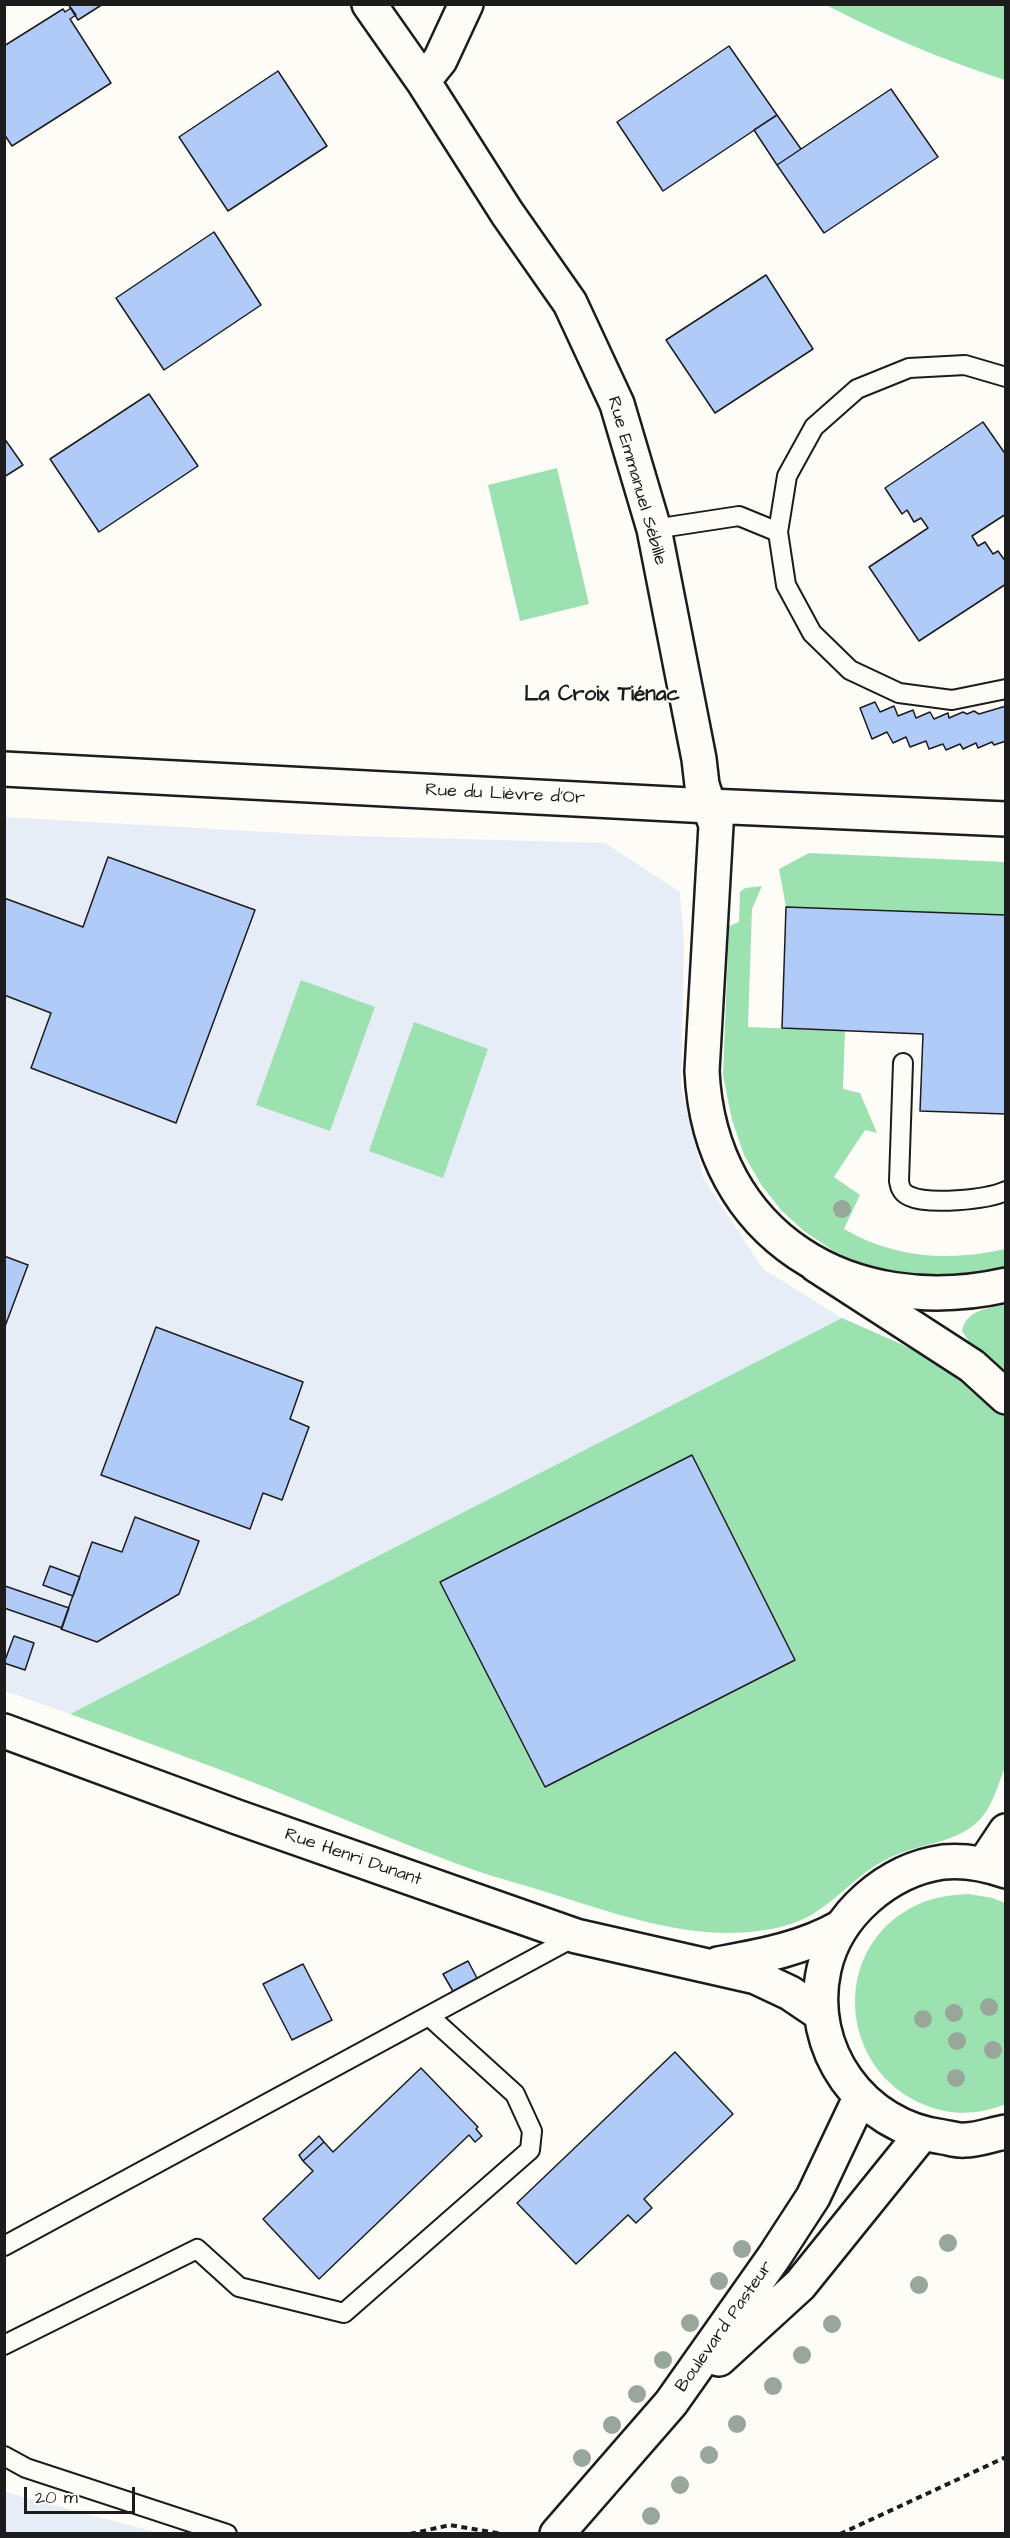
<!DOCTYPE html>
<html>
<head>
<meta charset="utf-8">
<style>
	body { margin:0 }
	#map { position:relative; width:1010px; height:2538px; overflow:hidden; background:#fdfcf7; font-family:"Architects Daughter",sans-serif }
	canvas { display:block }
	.frame { position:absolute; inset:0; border:6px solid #1c1c1c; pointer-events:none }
	.scale { position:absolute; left:24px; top:2487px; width:111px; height:27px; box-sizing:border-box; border:3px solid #1c1c1c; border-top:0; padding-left:8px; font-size:18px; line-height:21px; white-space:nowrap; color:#1c1c1c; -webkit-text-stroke:4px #fdfcf7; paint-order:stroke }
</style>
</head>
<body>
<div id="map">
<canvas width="1010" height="2538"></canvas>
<div class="frame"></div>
<div class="scale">20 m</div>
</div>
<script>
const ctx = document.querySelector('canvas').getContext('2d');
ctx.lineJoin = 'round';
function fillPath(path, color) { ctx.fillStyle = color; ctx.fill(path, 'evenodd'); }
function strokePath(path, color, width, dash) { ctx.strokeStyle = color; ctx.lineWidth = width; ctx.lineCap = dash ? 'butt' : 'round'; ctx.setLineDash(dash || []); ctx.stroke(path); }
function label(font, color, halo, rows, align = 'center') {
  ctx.font = font + ' "Architects Daughter",sans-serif'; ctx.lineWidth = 4.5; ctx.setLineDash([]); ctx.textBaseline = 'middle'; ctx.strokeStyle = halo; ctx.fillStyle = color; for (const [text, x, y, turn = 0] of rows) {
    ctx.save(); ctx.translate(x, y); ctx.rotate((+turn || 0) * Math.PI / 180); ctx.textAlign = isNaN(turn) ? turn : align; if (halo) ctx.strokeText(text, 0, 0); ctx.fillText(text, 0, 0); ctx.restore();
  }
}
fillPath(new Path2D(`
	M 4,817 L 320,835 L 605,843 L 680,892 L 684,948 L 681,1088 L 704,1179 L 763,1269 L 842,1318 L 70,1714 L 5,1691 Z
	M 4,2492 L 5,2492 L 158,2533 L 5,2533 Z`), '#e6edf7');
fillPath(new Path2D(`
	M 826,5 L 1005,5 L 1005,80 C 943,60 884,35 826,5 Z
	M 557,468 L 589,604 L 520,621 L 488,485 Z
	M 809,853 L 1005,862 L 1005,915 L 786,907 L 779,869 Z
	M 762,886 L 752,909 L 748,1027 L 845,1031 L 843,1089 L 860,1093 L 877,1133 L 865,1130 L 834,1177 L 860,1195 L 844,1229 C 894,1258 949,1262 1005,1249 L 1005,1271 L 968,1278 L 897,1276 L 871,1268 L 832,1250 L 804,1231 L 782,1211 L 762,1186 L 744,1155 L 732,1120 L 723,1075 L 729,926 L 739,922 L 740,892 L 745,888 Z
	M 301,980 L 375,1007 L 330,1131 L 256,1105 Z
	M 414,1022 L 488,1049 L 443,1178 L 369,1151 Z
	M 1005,1305 L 1006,1305 L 1005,1371 L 970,1343 L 962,1331 C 966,1310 988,1308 1005,1305 Z
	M 842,1318 C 892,1340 972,1372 1005,1416 L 1006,1765 C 999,1781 994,1803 982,1817 C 960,1844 917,1843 887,1859 C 846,1880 830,1914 784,1926 C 706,1947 623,1916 549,1893 C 518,1883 485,1875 455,1863 C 393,1840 332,1814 270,1789 C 204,1763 137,1739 70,1714 Z
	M 968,1894 L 993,1898 L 1005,1903 L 1006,2104 C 979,2115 951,2116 925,2105 C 837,2070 829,1944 919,1904 C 934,1897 951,1895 968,1894 Z`), '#9be2b0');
const building = new Path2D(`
	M 68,4 L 103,4 L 78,20 Z
	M 71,8 L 76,15 L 70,19 L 111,83 L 12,146 L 4,134 L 4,46 L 63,9 L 65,12 Z
	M 729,46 L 777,115 L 663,191 L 617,122 Z
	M 278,71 L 327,146 L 228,211 L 179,137 Z
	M 891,89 L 938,157 L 824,233 L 777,165 Z
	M 777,115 L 801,149 L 777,165 L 754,130 Z
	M 214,232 L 261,305 L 164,370 L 116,298 Z
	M 766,275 L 813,349 L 715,413 L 666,340 Z
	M 149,394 L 198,466 L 99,532 L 50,459 Z
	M 983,422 L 1006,455 L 1006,514 L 972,536 L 978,546 L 985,542 L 993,554 L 998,551 L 1006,562 L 1006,584 L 919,641 L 869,567 L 928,528 L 921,518 L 914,522 L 907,510 L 902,514 L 885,488 Z
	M 4,438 L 23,465 L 4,477 Z
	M 875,702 L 880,712 L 894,706 L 898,716 L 913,710 L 916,718 L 930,712 L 934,719 L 948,713 L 949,718 L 963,712 L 967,714 L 974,711 L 979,714 L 1006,706 L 1006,741 L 994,745 L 992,742 L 978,748 L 976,743 L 963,749 L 960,744 L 946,750 L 943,744 L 929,749 L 926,741 L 910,747 L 906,737 L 893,743 L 887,732 L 872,739 L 860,708 Z
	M 108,857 L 255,910 L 176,1123 L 31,1068 L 51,1013 L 4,995 L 4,898 L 83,927 Z
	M 786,907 L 1006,915 L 1006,1114 L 920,1111 L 923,1034 L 782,1028 Z
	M 4,1256 L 28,1265 L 4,1329 Z
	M 156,1327 L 303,1382 L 290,1419 L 309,1427 L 282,1500 L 263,1493 L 250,1529 L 101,1475 Z
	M 692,1455 L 795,1660 L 545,1787 L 440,1582 Z
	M 135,1517 L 199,1541 L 179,1594 L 97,1642 L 61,1629 L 92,1542 L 122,1552 Z
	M 50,1566 L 80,1577 L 73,1596 L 43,1585 Z
	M 5,1586 L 69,1608 L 62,1628 L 4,1608 Z
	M 14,1636 L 34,1643 L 25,1670 L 4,1663 Z
	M 468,1961 L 478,1980 L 454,1993 L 443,1974 Z
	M 303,1964 L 332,2020 L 292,2040 L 263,1984 Z
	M 675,2052 L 733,2114 L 644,2199 L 652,2208 L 636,2223 L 628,2215 L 576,2264 L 517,2203 Z
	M 421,2068 L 478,2127 L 476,2129 L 482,2136 L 475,2142 L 469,2135 L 319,2279 L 263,2219 L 313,2171 L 303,2161 L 324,2142 L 333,2152 Z
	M 319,2136 L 324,2142 L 303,2161 L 299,2155 Z`);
fillPath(building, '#b1cbf8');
strokePath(building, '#1c1c1c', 1.5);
const service = new Path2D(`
	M 1006,377 L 965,365 L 909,368 L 857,389 L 814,427 L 787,476 L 778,532 L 786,585 L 812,633 L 850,670 L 899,693 L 952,700 L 1006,689
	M 654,529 L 739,516 L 778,532
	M 903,1063 L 899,1181 C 900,1188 902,1193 909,1196 C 928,1205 986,1200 1006,1191
	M 4,2246 L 576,1936
	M 4,2345 L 197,2249 L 239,2287 L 344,2313 L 530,2150 L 532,2131 L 515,2094 L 429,2016
	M 4,2456 L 26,2468 L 227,2534`);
const minor = new Path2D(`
	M 423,81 L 440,60 L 466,4
	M 4,769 L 709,806 L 702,785 L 699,759 L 654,529 L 617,404 L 570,303 L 507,213 L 423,81 L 369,4`);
const tertiary = new Path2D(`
	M 1006,819 L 709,806 L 716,825 L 702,1071 C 710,1237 851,1320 1006,1285
	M 4,1731 L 237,1817 L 576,1936 L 756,1977 L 790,1993 L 821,2014
	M 718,1964 C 761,1956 802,1949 841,1927`);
const primary = new Path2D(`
	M 816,1265 L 972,1366 L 1006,1397
	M 984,1864 L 1006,1831
	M 1006,1871 C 986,1864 964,1860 943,1862 C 888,1870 836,1914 824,1969 C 806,2049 862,2127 943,2137 C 950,2138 958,2141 965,2140 C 978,2140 993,2134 1006,2132
	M 719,2359 L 800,2285 L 921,2135
	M 557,2534 L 671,2403 L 774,2257 L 813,2197 L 860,2098`);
strokePath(service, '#1c1c1c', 22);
strokePath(minor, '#1c1c1c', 38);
strokePath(tertiary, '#1c1c1c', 38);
strokePath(primary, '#1c1c1c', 38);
strokePath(new Path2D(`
	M 410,2534 L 450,2525 L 503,2534
	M 840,2534 L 1006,2457`), '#1c1c1c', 4, [6, 4.5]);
strokePath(service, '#fdfcf7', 18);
strokePath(minor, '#fdfcf7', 33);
strokePath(tertiary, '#fdfcf7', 33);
strokePath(primary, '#fdfcf7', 33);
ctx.fillStyle = '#99a79b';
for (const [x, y] of [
	[842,1209],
	[989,2007],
	[954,2013],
	[923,2019],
	[957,2041],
	[993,2050],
	[956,2078],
	[948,2243],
	[742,2249],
	[719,2281],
	[919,2285],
	[690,2323],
	[832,2324],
	[802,2355],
	[663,2360],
	[773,2386],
	[637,2394],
	[737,2424],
	[612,2425],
	[709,2455],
	[582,2458],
	[680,2485],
	[651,2516]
]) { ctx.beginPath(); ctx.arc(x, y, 9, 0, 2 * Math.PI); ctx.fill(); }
label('18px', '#1c1c1c', '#fdfcf7', [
	["Rue Emmanuel Sébille",636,481,74],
	["Rue du Lièvre d'Or",505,795,3],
	["Rue Henri Dunant",353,1858,19],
	["Boulevard Pasteur",725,2327,-55]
]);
label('bold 21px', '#1c1c1c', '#fdfcf7', [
	["La Croix Tiénac",602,696]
]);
</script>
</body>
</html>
